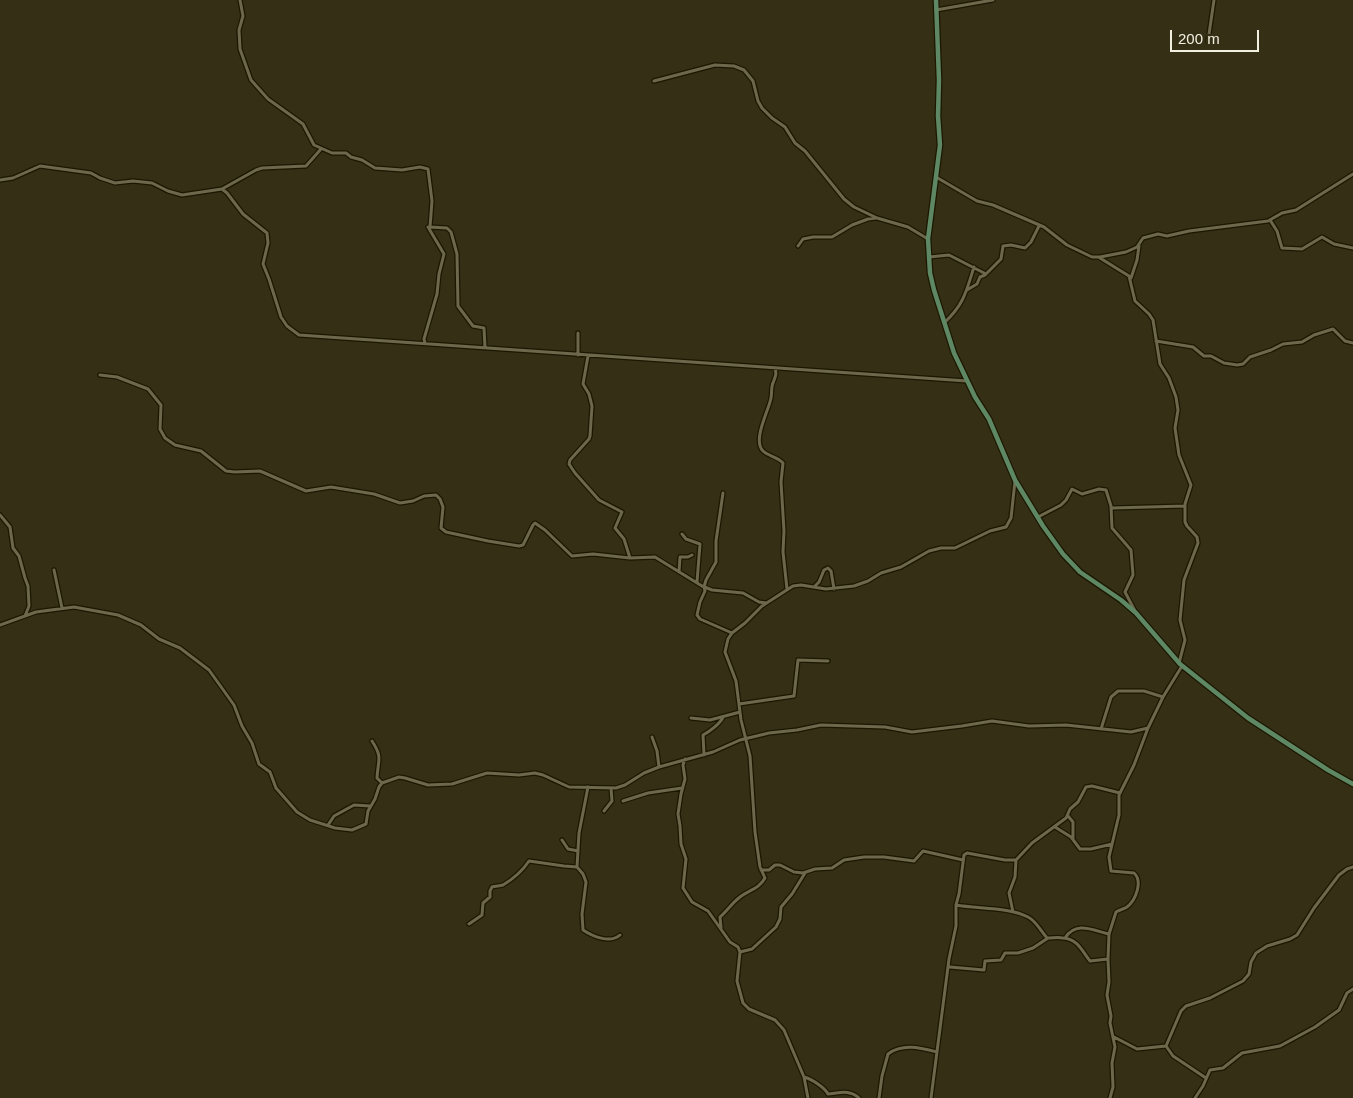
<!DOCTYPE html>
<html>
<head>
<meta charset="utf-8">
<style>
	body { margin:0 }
	#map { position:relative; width:1353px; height:1098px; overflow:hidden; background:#342f15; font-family:Arial,sans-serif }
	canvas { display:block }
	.scale { position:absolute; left:1170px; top:30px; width:89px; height:22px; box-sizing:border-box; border:2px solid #f1efdf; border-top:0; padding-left:6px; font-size:15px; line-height:18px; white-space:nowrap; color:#f1efdf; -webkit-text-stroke:4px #342f15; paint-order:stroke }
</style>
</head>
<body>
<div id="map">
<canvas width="1353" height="1098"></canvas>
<div class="scale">200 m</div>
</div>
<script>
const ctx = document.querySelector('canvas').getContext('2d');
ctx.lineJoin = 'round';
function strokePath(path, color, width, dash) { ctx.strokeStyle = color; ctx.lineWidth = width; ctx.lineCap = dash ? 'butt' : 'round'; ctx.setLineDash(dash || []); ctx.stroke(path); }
const street = new Path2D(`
	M 240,0 L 243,16 L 239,30 L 240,49 L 251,80 L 268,99 L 303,124 L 314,145 L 332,153 L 346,153 L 351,157 L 362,160 L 375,168 L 402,170 L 420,167 L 428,169 L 432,201 L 430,227 L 447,228 L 451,232 L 457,254 L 458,306 L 473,326 L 484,328 L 485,348
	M 936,10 L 993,0
	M 1208,41 L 1214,0
	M 654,81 L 715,65 L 734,66 L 744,70 L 753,81 L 758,101 L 762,108 L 772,118 L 785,127 L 795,143 L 805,151 L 844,199 L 854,207 L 877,218 L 908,227 L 928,239
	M 936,177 L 977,201 L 993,205 L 1044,227 L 1067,245 L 1092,257 L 1100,257 L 1126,252 L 1137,247 L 1143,238 L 1158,234 L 1167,236 L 1189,231 L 1268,221 L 1282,213 L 1296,210 L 1353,174
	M 0,180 L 13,178 L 40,166 L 91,173 L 100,178 L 115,183 L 133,181 L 152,183 L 168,191 L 182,195 L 222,189 L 256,170 L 262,168 L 306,166 L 321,149
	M 222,189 L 227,193 L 243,214 L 267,233 L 268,243 L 263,264 L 269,279 L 281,317 L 287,326 L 299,335 L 967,381
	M 1270,220 L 1277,231 L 1282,248 L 1302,249 L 1322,237 L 1334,244 L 1353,248
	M 798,246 L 803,239 L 813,237 L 832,237 L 852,225 L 868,219 L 876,218
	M 929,257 L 949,255 L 986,274
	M 1100,258 L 1129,276 L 1135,301 L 1149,314 L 1153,320 L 1160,364 L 1169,378 L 1176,397 L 1178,410 L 1175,428 L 1179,455 L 1191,485 L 1185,504 L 1185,522 L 1187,526 L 1197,537 L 1198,543 L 1184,580 L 1180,620 L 1185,640 L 1179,663
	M 1131,278 L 1137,260 L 1139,246
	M 967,290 L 977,284 L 980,277 L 985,275 L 1001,259 L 1003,246 L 1011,245 L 1025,248 L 1031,242 L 1039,226
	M 945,322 C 964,304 966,292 974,267
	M 1156,341 L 1193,347 L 1204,356 L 1211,356 L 1224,363 L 1237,365 L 1243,364 L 1250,357 L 1271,350 L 1283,344 L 1302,342 L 1314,335 L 1333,329 L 1345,341 L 1353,343
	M 425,343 L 424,339 L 437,294 L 439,274 L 444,254 L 428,227
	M 578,355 L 578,333
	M 588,356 L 583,384 L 589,394 L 592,406 L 590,436 L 589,439 L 570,460 L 569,464 L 575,473 L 599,500 L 622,512 L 615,528 L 624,539 L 630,558
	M 775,368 C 777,375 775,377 773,383 C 771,387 772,393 771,398 C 769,410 752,440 763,451 C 768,456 778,457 783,463 L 781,482 L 784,531 L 783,552 L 787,589
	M 100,375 L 117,377 L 148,389 L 161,405 L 160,429 L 165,438 L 175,445 L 201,451 L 226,471 L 235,472 L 260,471 L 306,491 L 331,487 L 374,494 L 400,503 L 413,501 L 424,496 L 436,495 L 440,499 L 443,507 L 441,528 L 446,532 L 488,541 L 519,546 L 523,545 L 533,525 L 535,523 L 545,530 L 572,556 L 593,554 L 630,558 L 655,557 L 702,586 L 712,590 L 743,593 L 759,602 L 766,603
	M 723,493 L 716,541 L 716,562 L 706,580 L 704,587 L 705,591 L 700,602 L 697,615 L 700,619 L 732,633
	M 1112,508 L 1185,506
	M 0,515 L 10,527 L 13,548 L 19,556 L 25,578 L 28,586 L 29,606 L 25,616
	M 1038,517 L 1061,505 L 1066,500 L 1072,489 L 1082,494 L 1099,489 L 1106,490 L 1111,506 L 1112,528 L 1131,550 L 1133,575 L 1125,592 L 1135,611
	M 682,534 L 686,539 L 700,544 L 697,582
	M 54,570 L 62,608
	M 679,572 L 680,557 L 688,557 L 692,555
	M 814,587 L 819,582 L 824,570 L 828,568 L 831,571 L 834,589
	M 0,625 L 36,612 L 74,607 L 118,615 L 141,625 L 159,639 L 180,648 L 209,670 L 234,705 L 242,726 L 252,743 L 259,764 L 270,772 L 276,788 L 297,812 L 310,820 L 335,828 L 352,830 L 366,824 L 368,811 L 375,799 L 379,787 L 382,783 L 399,777 L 405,778 L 428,785 L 452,784 L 487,773 L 519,775 L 535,773 L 543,775 L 569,787 L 616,788 L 625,785 L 644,773 L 659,767 L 713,752 L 740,740 L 769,733 L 797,730 L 821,725 L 885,727 L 912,732 L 962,726 L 992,721 L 1029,726 L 1066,725 L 1131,732 L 1148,728
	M 739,704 L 794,696 L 798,660 L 828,661
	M 691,718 L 710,720 L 740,712
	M 1101,729 L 1111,697 L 1118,691 L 1144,691 L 1163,697
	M 652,737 L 657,751 L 659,767
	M 372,741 C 383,758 378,759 377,778 L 382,783
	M 704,755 L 703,735 C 709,732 721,723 723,717
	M 685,759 L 683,765 L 685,779 L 681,794 L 678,814 L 680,826 L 681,844 L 686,859 L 683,888 L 692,902 L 708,911 L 730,942 L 738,947 L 740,952 L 737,981 L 743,1003 L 749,1009 L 775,1020 L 784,1030 L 804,1077 L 808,1098
	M 588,787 L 579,833 L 577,867 L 583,874 L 586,882 L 582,914 L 583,930 C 592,936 610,944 620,935
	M 623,801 L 648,793 L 682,788
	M 604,811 L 612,801 L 611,788
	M 1068,816 L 1073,822 L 1073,838
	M 328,825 L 334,816 L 354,805 L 370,806
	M 1055,827 L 1071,837 L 1080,849 L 1091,849 L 1112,844
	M 562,840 L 568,849 L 578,851
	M 761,870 L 769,870 L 775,865 L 780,865 L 794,872 L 803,873 L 815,869 L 832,868 L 844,860 L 864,857 L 884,857 L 914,861 L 923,851 L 963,860
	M 956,905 C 977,909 1010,907 1028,917 C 1036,921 1041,931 1047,938 C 1053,938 1058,937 1063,938 C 1078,939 1082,951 1090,961 L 1108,959
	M 1013,912 L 1009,893 L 1015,877 L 1016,860
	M 469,924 L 482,915 L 483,903 L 490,897 L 490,891 L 492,887 C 495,886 500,886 503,885 C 513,879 523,870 529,861 L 564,866 L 577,867
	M 721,928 L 720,917 C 727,911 732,903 740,897 C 749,890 759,889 765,878 L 760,867 L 755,832 L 750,756 L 741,720 L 736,681 L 725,652 L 728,639 L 732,633 L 745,623 L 762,606 L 793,586 L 801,585 L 826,589 L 854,586 L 868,581 L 881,573 L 901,567 L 929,551 L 941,548 L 955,548 L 990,531 L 1006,527 L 1011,518 L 1015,481
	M 1065,938 C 1076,921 1092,930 1109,934
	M 740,952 L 752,949 L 776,927 L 780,919 L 781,907 L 792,894 L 805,873
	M 950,967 L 984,970 L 985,961 L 1001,960 L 1005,953 L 1018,953 L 1033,948 L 1048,938
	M 1114,1037 L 1137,1049 L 1166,1046
	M 804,1077 C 812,1079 825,1088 828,1094 C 839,1093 850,1089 859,1098
	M 1206,1078 L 1173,1056 L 1166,1046 L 1181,1011 L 1186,1006 L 1210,998 L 1243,981 L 1249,974 L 1251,962 L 1256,953 L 1267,946 L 1290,939 L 1297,935 L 1314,908 L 1339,875 L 1347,869 L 1353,867
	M 879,1098 L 882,1076 L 888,1054 C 903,1043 921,1048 937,1052
	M 931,1098 L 949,959 L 956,926 L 956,905 L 959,894 L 964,855 L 967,853 L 1005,860 L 1016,860 L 1032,843 L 1066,818 L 1070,809 L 1078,802 L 1086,787 L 1092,786 L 1120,793
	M 1110,1098 L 1113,1087 L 1112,1063 L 1115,1047 L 1110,1023 L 1111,1016 L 1107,995 L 1109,982 L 1108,959 L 1109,934 L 1116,912 C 1119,910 1124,909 1127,907 C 1136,900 1143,881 1134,873 L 1111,871 L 1109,857 L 1119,815 L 1119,795 L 1134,765 L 1148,728 L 1163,697 L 1182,666
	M 1195,1098 L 1203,1086 L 1210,1070 L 1223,1068 L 1242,1053 L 1280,1046 L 1315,1027 L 1339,1010 L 1347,993 L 1353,989`);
const secondary = new Path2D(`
	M 936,0 L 939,80 L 938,116 L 940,145 L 928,239 L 930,273 L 934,290 L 954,353 L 975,397 L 989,419 L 1015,480 L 1043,526 L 1063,554 L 1080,572 L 1121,600 L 1136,613 L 1180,664 L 1248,718 L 1328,770 L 1353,784`);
strokePath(street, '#1c1700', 5.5);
strokePath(secondary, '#1c1700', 7);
strokePath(street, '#6d684c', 3);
strokePath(secondary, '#5e8763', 4.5);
</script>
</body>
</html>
